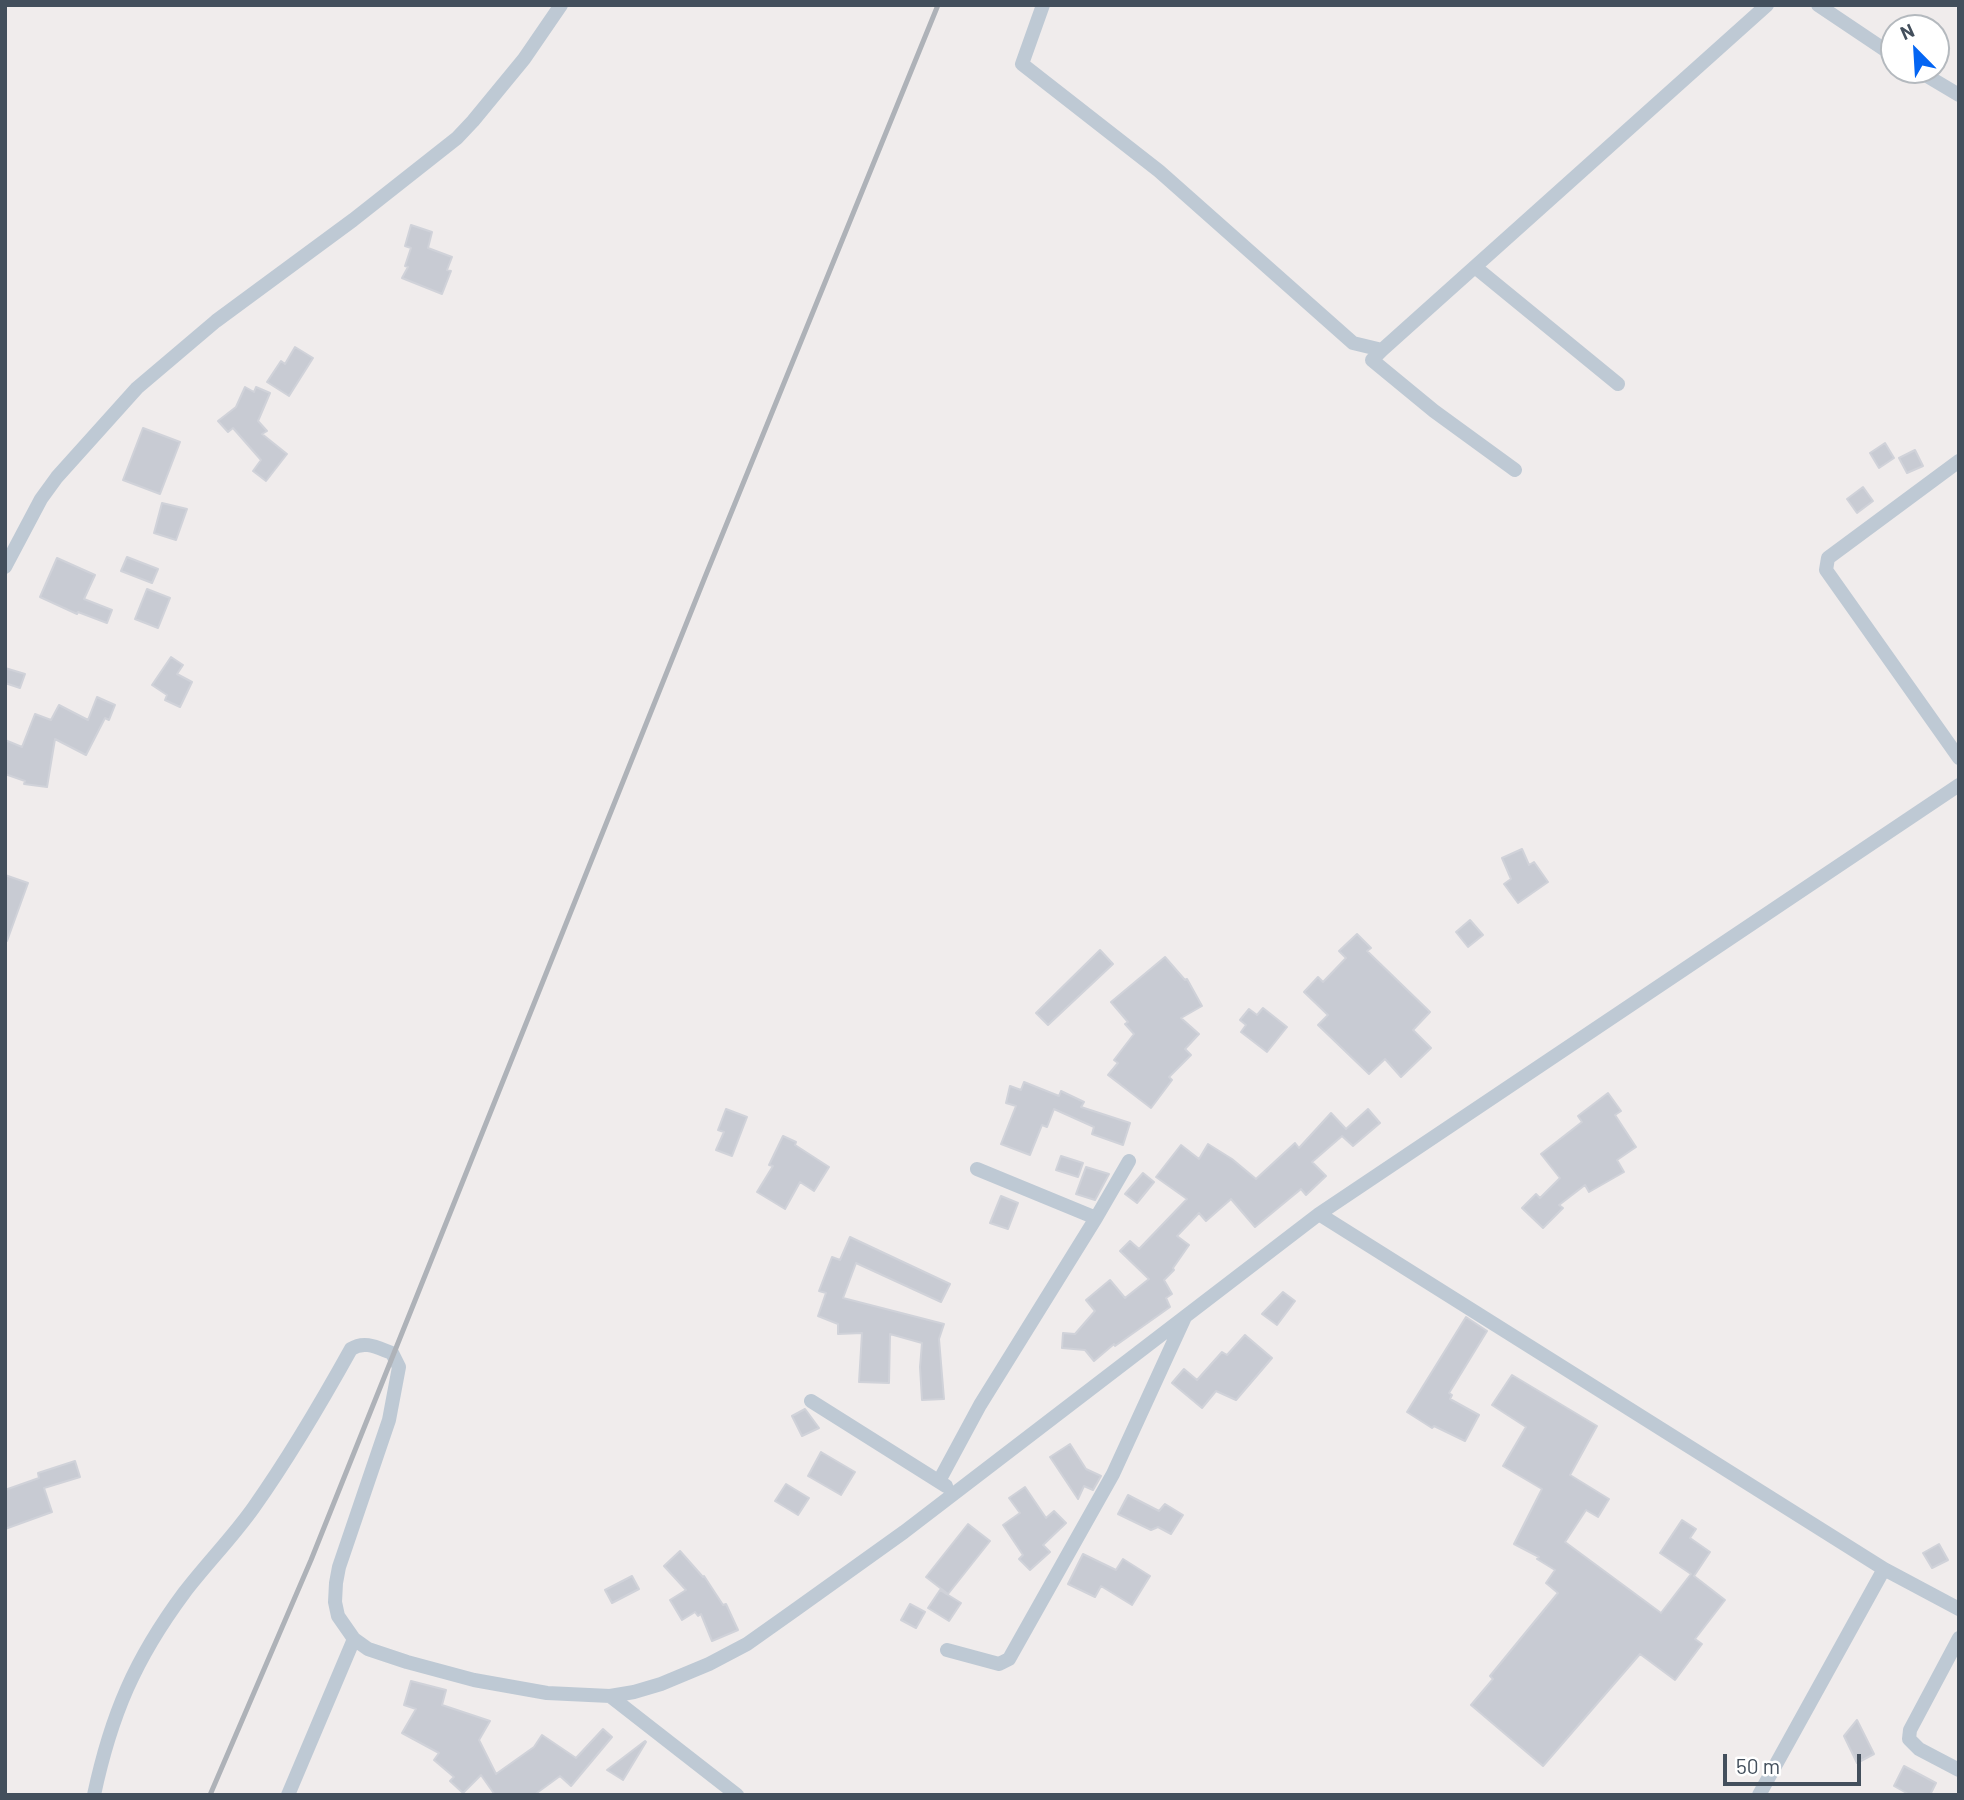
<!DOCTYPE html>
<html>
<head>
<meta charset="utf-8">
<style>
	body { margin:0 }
	#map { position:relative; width:1964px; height:1800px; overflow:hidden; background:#f0ecec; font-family:Barlow,sans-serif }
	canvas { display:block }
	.frame { position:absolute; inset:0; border:7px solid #434f5c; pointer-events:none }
	.north { position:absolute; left:1880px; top:14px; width:70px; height:70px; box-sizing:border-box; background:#fff; border:2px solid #b4b9be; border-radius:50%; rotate:336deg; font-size:19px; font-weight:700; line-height:28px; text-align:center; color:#434f5c }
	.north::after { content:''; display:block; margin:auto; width:24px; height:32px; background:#0465f3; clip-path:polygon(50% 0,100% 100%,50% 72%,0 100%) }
	.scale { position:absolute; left:1723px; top:1754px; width:138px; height:32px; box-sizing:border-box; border:4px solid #434f5c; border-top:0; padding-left:9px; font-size:21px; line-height:24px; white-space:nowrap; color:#434f5c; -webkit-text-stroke:5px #fff; paint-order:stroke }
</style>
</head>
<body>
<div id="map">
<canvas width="1964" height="1800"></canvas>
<div class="frame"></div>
<div class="north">N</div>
<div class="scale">50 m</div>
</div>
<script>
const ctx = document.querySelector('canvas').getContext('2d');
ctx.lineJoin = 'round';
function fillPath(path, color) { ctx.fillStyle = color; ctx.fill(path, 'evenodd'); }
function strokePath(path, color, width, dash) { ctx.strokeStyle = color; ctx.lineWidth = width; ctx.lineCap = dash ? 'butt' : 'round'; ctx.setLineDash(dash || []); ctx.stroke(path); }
const building = new Path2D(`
	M 411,225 L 432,232 L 428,248 L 452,257 L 447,270 L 451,271 L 442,294 L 402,278 L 408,267 L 405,266 L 411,248 L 405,246 Z
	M 295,347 L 313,358 L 289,396 L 267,382 L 281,361 L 285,364 Z
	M 245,387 L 254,392 L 256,387 L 270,393 L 258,421 L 267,431 L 262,434 L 287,454 L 266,481 L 253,471 L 261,460 L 233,428 L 228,432 L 218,421 L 236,407 Z
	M 143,428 L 180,442 L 160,494 L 123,480 Z
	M 1885,443 L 1894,458 L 1879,468 L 1870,453 Z
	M 1915,450 L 1923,466 L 1907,473 L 1899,458 Z
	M 1863,487 L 1873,501 L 1857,513 L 1847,499 Z
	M 162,503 L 187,509 L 176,540 L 154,533 Z
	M 127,557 L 158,569 L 152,583 L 121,571 Z
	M 57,558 L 95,575 L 84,599 L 112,610 L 107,623 L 78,612 L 77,614 L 40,597 Z
	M 147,589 L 170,598 L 158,628 L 135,619 Z
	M 171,657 L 183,665 L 177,674 L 192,682 L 180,707 L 165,700 L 167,695 L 152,685 Z
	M 5,668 L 25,674 L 20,688 L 5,683 Z
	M 97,697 L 115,705 L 109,720 L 105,718 L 86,755 L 55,739 L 47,787 L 24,784 L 25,781 L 5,774 L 5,740 L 22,747 L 35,714 L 51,720 L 59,705 L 88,720 Z
	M 1522,849 L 1529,865 L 1534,862 L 1548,882 L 1518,903 L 1504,884 L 1511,879 L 1502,858 Z
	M 5,875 L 28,883 L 7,941 L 5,941 Z
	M 1470,920 L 1483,935 L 1468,947 L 1456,932 Z
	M 1357,934 L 1371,948 L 1367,951 L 1430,1012 L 1413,1030 L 1431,1048 L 1401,1077 L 1385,1059 L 1369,1074 L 1318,1025 L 1328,1015 L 1304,992 L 1318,977 L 1323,982 L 1346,958 L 1339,951 Z
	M 1100,950 L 1113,964 L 1048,1025 L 1036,1013 Z
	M 1165,957 L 1185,980 L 1187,979 L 1202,1006 L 1181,1018 L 1199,1034 L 1185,1049 L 1191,1055 L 1169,1077 L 1172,1080 L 1151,1108 L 1108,1075 L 1118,1063 L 1114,1060 L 1134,1034 L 1125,1024 L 1128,1022 L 1111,1002 Z
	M 1263,1008 L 1287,1027 L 1267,1052 L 1241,1032 L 1246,1025 L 1240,1020 L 1249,1009 L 1257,1015 Z
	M 1024,1082 L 1059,1096 L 1061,1091 L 1084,1102 L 1081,1107 L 1130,1123 L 1123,1145 L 1092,1134 L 1094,1127 L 1054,1109 L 1047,1127 L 1042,1125 L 1030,1155 L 1001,1144 L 1016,1106 L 1006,1103 L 1010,1086 L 1021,1090 Z
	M 1608,1093 L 1621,1111 L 1615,1115 L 1636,1147 L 1617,1160 L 1624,1172 L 1589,1192 L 1585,1185 L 1559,1205 L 1563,1208 L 1543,1228 L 1522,1208 L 1536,1194 L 1540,1198 L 1560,1178 L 1541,1154 L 1582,1122 L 1578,1116 Z
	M 726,1109 L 747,1117 L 732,1156 L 716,1150 L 724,1132 L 718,1130 Z
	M 1368,1109 L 1380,1123 L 1353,1146 L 1342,1136 L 1312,1162 L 1326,1176 L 1306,1195 L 1301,1189 L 1255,1227 L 1231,1199 L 1206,1221 L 1199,1213 L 1177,1236 L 1189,1245 L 1173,1268 L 1174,1270 L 1164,1280 L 1172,1294 L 1166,1298 L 1170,1307 L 1115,1346 L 1114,1344 L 1094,1361 L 1085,1350 L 1062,1348 L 1063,1333 L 1075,1334 L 1095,1311 L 1086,1300 L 1110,1280 L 1125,1298 L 1149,1279 L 1120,1251 L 1130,1241 L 1139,1249 L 1187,1199 L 1156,1177 L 1181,1145 L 1199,1159 L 1208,1144 L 1232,1159 L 1256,1179 L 1295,1143 L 1299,1148 L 1331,1113 L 1346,1129 Z
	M 783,1136 L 796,1142 L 795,1145 L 829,1167 L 814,1191 L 800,1182 L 785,1209 L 757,1192 L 773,1166 L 769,1165 Z
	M 1061,1156 L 1083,1163 L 1078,1177 L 1056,1170 Z
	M 1086,1167 L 1109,1174 L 1095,1200 L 1076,1194 Z
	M 1143,1173 L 1154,1182 L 1137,1203 L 1125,1194 Z
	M 1001,1196 L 1018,1203 L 1008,1229 L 990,1223 Z
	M 850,1237 L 950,1284 L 941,1302 L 856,1263 L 843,1298 L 944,1324 L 939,1339 L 944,1399 L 922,1400 L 920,1367 L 922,1343 L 890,1334 L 889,1383 L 859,1382 L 862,1333 L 838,1334 L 838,1324 L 818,1316 L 826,1293 L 819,1291 L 832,1257 L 840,1260 Z
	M 1283,1292 L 1295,1301 L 1277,1325 L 1262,1314 Z
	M 1466,1317 L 1487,1331 L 1449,1393 L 1452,1395 L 1450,1399 L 1479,1415 L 1465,1441 L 1434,1426 L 1432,1428 L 1407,1412 Z
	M 1245,1335 L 1272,1358 L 1236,1400 L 1216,1391 L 1202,1408 L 1172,1383 L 1184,1369 L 1197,1380 L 1222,1352 L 1227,1355 Z
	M 1512,1375 L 1597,1426 L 1570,1475 L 1609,1499 L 1598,1517 L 1586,1510 L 1565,1542 L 1661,1613 L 1691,1574 L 1660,1553 L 1682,1520 L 1696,1529 L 1690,1538 L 1710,1552 L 1694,1576 L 1725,1600 L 1695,1639 L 1702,1644 L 1675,1680 L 1640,1654 L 1543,1766 L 1471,1705 L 1493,1679 L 1490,1676 L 1558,1593 L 1546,1583 L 1555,1570 L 1537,1559 L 1539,1557 L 1514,1544 L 1542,1489 L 1503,1466 L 1526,1427 L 1492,1405 Z
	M 805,1409 L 819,1428 L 802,1436 L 792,1416 Z
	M 1070,1444 L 1086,1469 L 1101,1476 L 1093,1490 L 1084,1486 L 1078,1499 L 1050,1457 Z
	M 821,1452 L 855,1472 L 841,1495 L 808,1476 Z
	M 75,1461 L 80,1477 L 44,1488 L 52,1512 L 5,1529 L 5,1490 L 39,1478 L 38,1473 Z
	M 786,1484 L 809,1498 L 798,1515 L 775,1501 Z
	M 1025,1487 L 1046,1518 L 1054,1511 L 1066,1523 L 1043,1545 L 1050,1552 L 1030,1570 L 1019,1559 L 1023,1555 L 1003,1525 L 1020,1513 L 1009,1498 Z
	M 1128,1495 L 1159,1511 L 1165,1504 L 1183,1515 L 1171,1534 L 1158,1527 L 1151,1530 L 1118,1514 Z
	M 968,1524 L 990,1541 L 948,1594 L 926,1577 Z
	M 1939,1544 L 1948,1560 L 1932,1568 L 1923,1553 Z
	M 680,1551 L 703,1577 L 704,1576 L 723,1605 L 726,1604 L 738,1630 L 712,1641 L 701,1614 L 698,1616 L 695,1612 L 682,1620 L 670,1600 L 686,1590 L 664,1566 Z
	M 1083,1554 L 1116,1570 L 1123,1559 L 1150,1576 L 1132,1605 L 1101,1586 L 1095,1597 L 1068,1584 Z
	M 632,1576 L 639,1589 L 612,1603 L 605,1590 Z
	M 940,1590 L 961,1603 L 949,1621 L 928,1608 Z
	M 910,1604 L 925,1612 L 916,1628 L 901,1620 Z
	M 411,1681 L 446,1690 L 442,1705 L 490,1721 L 479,1740 L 496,1774 L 534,1747 L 542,1735 L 576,1758 L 603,1729 L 612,1737 L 571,1786 L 560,1776 L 534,1795 L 495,1795 L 481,1775 L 463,1793 L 450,1781 L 454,1777 L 434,1760 L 439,1753 L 402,1733 L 416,1709 L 404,1705 Z
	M 1857,1720 L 1874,1754 L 1857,1763 L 1844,1736 Z
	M 645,1741 L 646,1742 L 623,1780 L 607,1770 Z
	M 1904,1766 L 1936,1783 L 1930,1795 L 1910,1795 L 1894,1786 Z`);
fillPath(building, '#c8cbd3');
strokePath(building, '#d0d2d9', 2);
strokePath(new Path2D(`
	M 1043,5 L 1022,64 L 1159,171 L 1353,343 L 1382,350 L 1372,360 L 1434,411 L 1515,470
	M 1818,5 L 1894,56
	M 1917,70 L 1959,95
	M 1475,267 L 1618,384
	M 1382,350 L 1767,5
	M 1959,461 L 1828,558 L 1826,570 L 1959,758
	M 5,567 L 41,499 L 57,477 L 137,388 L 216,321 L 353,220 L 457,138 L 473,121 L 524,59 L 561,5
	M 1319,1214 L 1884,1569 L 1959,1609
	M 1096,1218 L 1129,1161
	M 811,1401 L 946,1486
	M 939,1481 L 980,1405 L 1096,1218 L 977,1169
	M 1959,1638 L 1910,1730 L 1909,1739 L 1919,1749 L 1959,1770
	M 947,1650 L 999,1664 L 1009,1659 L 1113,1474 L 1185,1317
	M 610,1696 L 737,1795
	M 94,1795 C 111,1715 135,1659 184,1593 C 206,1564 233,1537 254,1507 C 290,1456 321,1403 351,1349 C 365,1340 378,1348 392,1353 L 399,1367 L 389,1420 L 339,1567 L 336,1583 L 335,1602 L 338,1616 L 354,1639 L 368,1649 L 407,1662 L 474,1680 L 547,1693 L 610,1696 L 634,1692 L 661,1684 L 709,1664 L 747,1644 L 795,1610 L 904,1532 L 1319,1214 L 1959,785
	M 288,1795 L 354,1639
	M 1759,1795 L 1884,1569`), '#bec9d4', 14);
strokePath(new Path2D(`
	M 210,1795 L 311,1560 L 705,577 L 938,5`), '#aeb2b8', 5);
</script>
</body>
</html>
